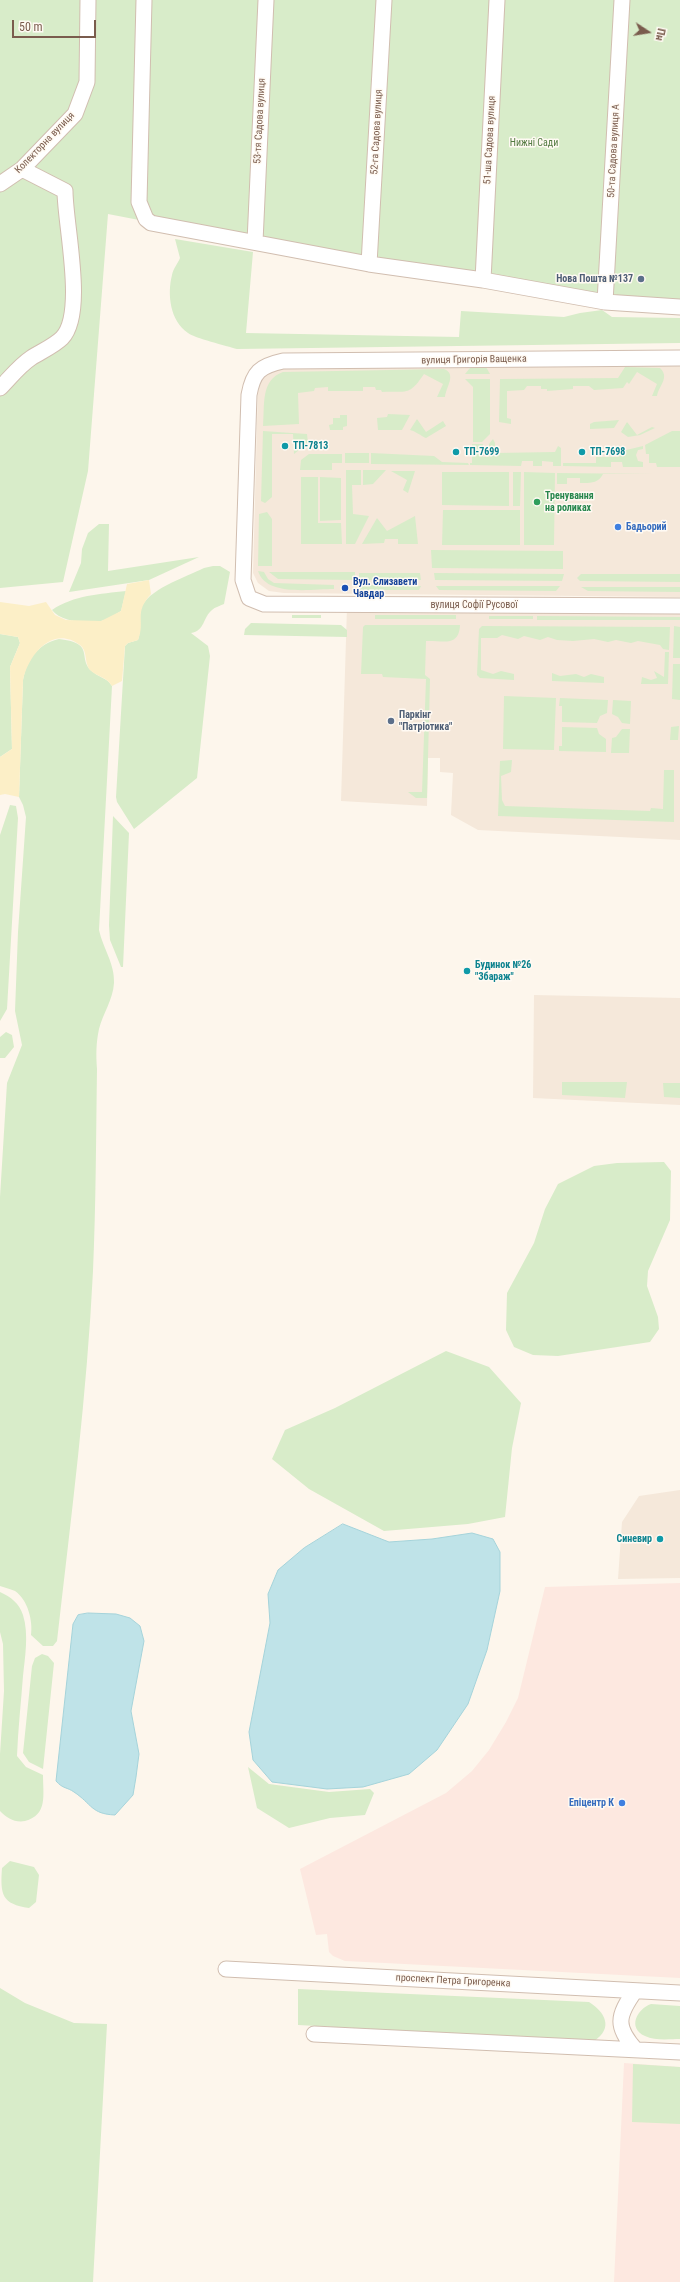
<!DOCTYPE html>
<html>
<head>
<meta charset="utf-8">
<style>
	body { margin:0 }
	#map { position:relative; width:680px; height:2282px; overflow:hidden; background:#fdf6ec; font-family:"Roboto Condensed",sans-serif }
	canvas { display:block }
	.north { position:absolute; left:628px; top:12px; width:40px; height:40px; -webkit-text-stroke:3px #fffaf3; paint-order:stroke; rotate:102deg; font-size:11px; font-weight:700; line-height:16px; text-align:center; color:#7a5c4d }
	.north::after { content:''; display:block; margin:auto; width:14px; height:18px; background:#7a5c4d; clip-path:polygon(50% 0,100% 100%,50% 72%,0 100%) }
	.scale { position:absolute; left:12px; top:20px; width:84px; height:18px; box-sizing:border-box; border:2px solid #7a5c4d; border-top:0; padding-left:5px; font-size:12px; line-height:14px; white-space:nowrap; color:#7a5c4d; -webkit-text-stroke:3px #fffaf3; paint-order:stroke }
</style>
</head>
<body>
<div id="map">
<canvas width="680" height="2282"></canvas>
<div class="north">Пн</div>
<div class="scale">50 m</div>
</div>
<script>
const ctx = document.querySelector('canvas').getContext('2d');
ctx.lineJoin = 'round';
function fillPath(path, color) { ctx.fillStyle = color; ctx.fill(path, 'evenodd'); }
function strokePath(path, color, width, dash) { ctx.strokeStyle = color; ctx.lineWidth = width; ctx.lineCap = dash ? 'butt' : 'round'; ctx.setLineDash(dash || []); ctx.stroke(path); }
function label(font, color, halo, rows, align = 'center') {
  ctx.font = font + ' "Roboto Condensed",sans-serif'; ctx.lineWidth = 3; ctx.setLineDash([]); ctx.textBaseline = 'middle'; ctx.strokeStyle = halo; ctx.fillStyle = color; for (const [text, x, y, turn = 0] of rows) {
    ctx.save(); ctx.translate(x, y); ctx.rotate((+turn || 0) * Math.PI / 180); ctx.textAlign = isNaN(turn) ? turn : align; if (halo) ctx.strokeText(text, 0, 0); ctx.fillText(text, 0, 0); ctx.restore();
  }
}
fillPath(new Path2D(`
	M 680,362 L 680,597 L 284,593 L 269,591 L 258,583 L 253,573 L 258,386 L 265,373 L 274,367 Z
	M 347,607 L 680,609 L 680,840 L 478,830 L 451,815 L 453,773 L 440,772 L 440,758 L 428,758 L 427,806 L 341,801 Z
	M 534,995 L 680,998 L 680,1105 L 533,1098 Z
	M 680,1490 L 680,1578 L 618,1579 L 622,1522 L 639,1496 Z`), '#f5e8da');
fillPath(new Path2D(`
	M 680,1583 L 680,1978 L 345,1961 L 333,1956 L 329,1952 L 327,1934 L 316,1935 L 300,1869 L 446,1793 L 472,1771 L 489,1750 L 506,1722 L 518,1698 L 545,1587 Z
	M 624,2063 L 680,2067 L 680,2282 L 614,2282 Z`), '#fde8e0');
fillPath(new Path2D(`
	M 0,0 L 680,0 L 680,300 L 607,298 L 258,243 L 108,214 L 88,471 L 63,582 L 0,588 Z
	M 175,239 L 253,252 L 246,333 L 459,337 L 461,311 L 564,317 L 580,313 L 602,310 L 612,317 L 680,318 L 680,343 L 237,349 C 227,346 194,338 188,333 C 170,321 167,294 172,275 C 173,269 178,263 180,258 Z
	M 478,366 L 486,367 L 490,374 L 465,374 L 470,368 Z
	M 625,367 L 660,368 C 670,378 659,385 657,396 L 652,396 L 657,384 L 637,372 L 629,384 L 627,382 L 623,388 L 594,390 L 589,386 L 573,386 L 573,389 L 547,391 L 547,389 L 541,389 L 541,386 L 527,386 L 524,390 L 507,391 L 507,418 L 511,419 L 511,424 L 499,422 L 500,379 L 618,378 Z
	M 444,369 C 457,374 446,387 445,397 L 437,397 L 443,384 L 424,374 C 409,396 408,391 382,392 L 381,390 L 376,390 L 375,387 L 363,387 L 363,391 L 328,391 L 328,387 L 315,388 L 314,391 L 298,393 L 299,424 L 263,426 C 265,406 260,380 283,372 Z
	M 465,379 L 490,379 L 490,434 L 482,442 L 473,442 L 473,387 Z
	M 388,414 L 410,415 L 402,430 L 378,430 L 377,418 L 387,417 Z
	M 340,415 L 347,415 L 347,426 L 343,427 L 343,430 L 330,430 L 329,425 L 333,424 L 333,418 L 340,418 Z
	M 417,419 L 426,432 L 443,421 L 446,426 L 426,438 C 421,436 417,432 410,430 Z
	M 619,420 L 614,428 L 590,429 L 590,424 L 594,422 Z
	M 627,422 L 637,435 L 652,427 L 655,428 L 640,435 L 628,437 L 621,432 Z
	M 263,431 L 307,434 L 308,443 L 294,454 L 293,434 L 272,434 L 272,497 L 265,503 L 261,501 Z
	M 672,431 L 680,431 L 680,467 L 657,467 L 656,463 L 649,463 L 649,454 L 646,454 L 645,445 Z
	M 493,439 L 495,443 L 495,453 L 555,452 L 558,446 L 561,448 L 561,466 L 553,466 L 553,462 L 542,461 L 542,466 L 533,466 L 533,461 L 522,461 L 521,466 L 470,465 L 470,463 L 472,463 L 472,444 L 483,444 L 483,457 L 489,457 L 489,444 Z
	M 643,446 L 643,449 L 638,450 L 636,455 L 638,461 L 643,462 L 643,467 L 623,467 L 622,462 L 611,462 L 611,467 L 563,466 L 563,463 L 596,463 L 596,457 L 619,457 L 622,451 Z
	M 345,453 L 369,453 L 369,463 L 345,463 Z
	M 371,453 L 434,456 L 442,462 L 468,463 L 469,465 L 371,464 Z
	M 309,454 L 342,454 L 342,463 L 332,463 L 332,470 L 300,470 L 301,460 Z
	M 346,470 L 361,470 L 361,485 L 352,485 L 353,514 L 369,516 L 355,544 L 346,544 Z
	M 363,470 L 386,470 L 373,484 L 363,485 Z
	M 391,471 L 415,471 L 408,493 L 403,490 L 407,480 Z
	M 442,472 L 509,472 L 509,506 L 442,505 Z
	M 513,472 L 521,472 L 520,506 L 513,506 Z
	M 524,472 L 555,473 L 554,545 L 524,545 Z
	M 557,473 L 653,474 L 603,474 C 598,484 589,483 580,483 L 580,478 L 567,478 L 567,484 L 557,484 Z
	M 301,477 L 318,477 L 318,523 L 341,523 L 342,544 L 301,544 Z
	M 320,477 L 341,478 L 341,520 L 320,521 Z
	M 443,510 L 520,510 L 520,545 L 442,545 Z
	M 267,512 L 272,519 L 272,566 L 258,566 L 259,514 Z
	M 415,516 L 418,544 L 398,544 L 398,539 L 385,539 L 384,543 L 362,544 L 377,518 L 387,531 Z
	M 99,524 L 109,524 L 108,571 L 199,557 L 149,580 L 69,592 L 81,563 L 82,549 L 88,533 Z
	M 431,550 L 563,551 L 563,569 L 432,568 Z
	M 213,566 L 220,566 L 230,572 L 224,604 C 220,606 215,607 212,610 C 203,617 205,631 191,633 L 208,646 L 210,656 L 197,778 L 134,829 L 117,802 L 116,797 L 125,646 L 128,643 L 138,640 C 142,629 138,620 141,609 C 146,590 186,577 204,568 Z
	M 258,571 L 264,572 L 268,579 L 274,583 L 334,585 L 334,589 C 312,589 266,597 258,571 Z
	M 269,572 L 355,572 L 355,580 L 278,579 Z
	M 359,573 L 420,573 L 421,580 L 359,580 Z
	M 434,573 L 564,574 L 562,581 L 435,580 Z
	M 581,574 L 680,574 L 680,582 L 580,581 L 577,578 Z
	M 359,585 L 421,586 L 419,590 L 359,590 Z
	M 436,586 L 560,586 L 556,591 L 439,590 Z
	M 581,587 L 680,587 L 680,592 L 588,591 Z
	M 126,591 L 121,611 C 115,615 108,620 101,621 C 87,624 61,622 52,610 C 74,595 100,594 126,591 Z
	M 292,615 L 321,615 L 321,618 L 292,618 Z
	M 375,615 L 456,615 L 456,619 L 375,619 Z
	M 489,616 L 533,616 L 533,619 L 489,619 Z
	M 537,616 L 680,617 L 680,620 L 537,620 Z
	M 251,623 L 341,625 L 347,630 L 347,637 L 244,635 L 245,629 Z
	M 365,625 L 460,625 C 459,648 442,640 426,641 L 425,675 L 430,679 L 427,798 L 416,798 L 408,792 L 422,792 L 426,679 L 383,677 L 382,674 L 361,674 L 363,627 Z
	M 482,626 L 670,627 L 669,650 L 663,649 L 660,645 L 638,641 L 631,643 L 616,640 L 608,642 L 594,639 L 573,641 L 557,640 L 548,637 L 540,640 L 524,636 L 518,639 L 502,635 L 497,638 L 481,638 L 481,670 L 493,674 L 501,671 L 514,674 L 514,680 L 480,678 L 477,675 L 479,629 Z
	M 674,626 L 680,627 L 680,658 L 673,658 Z
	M 0,634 L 18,637 L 20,643 L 10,667 L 12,749 L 0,757 Z
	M 59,639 C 97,643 76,659 93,672 C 100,678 106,677 112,686 L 99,930 C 103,948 115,964 114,983 C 113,1000 103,1013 99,1029 C 96,1043 96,1055 97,1069 C 96,1136 96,1204 93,1271 C 87,1395 71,1518 57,1641 L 53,1646 L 43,1646 L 31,1635 C 33,1621 28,1600 15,1591 C 11,1589 5,1588 0,1586 L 0,1197 L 7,1083 L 22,1045 L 15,1011 L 18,932 L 26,817 L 23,805 L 19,797 L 23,680 C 27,659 38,644 59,639 Z
	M 665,652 L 669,652 L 668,684 L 641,684 L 642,677 L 651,680 L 657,678 L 654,671 L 664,677 Z
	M 673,664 L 680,664 L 680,700 L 672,699 Z
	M 552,673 L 560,676 L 576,674 L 584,677 L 591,674 L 604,677 L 604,683 L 552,681 Z
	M 504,696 L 556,698 L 554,750 L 503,749 Z
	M 560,698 L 608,700 L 607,713 L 600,716 L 597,723 L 562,722 L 562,706 L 559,706 Z
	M 613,700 L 631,701 L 630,724 L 622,723 L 618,717 L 612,714 Z
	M 679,726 L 678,740 L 670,740 L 671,727 Z
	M 562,727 L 597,728 L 599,734 L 606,739 L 606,752 L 559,751 L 559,746 L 562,746 Z
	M 622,729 L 630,729 L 629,753 L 611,753 L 612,738 L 616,737 Z
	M 512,760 L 511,772 L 501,776 L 502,800 L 505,806 L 650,811 L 651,808 L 663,809 L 664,770 L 674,770 L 674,822 L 498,816 L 500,761 Z
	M 10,805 L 16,806 L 18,818 L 7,1009 L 0,1021 L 0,835 Z
	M 113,816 L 129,833 L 123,967 L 121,967 L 110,940 L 109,925 Z
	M 6,1032 L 12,1035 L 14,1047 L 5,1058 L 0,1058 L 0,1037 Z
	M 562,1082 L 627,1082 L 625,1098 L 562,1095 Z
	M 663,1083 L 680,1083 L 680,1098 L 664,1097 Z
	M 664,1162 L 671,1171 L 670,1220 L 648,1271 L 647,1286 L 658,1317 L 659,1329 L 650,1342 L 558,1356 L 533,1355 L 514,1347 L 506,1330 L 507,1293 L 534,1243 L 545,1209 L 558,1184 L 594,1166 L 617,1163 Z
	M 446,1351 L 489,1367 L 521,1403 L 512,1448 L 505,1517 L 468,1524 L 384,1531 L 309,1489 L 272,1459 L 285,1430 L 335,1408 Z
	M 0,1592 C 11,1597 19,1603 23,1615 C 29,1634 25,1657 23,1676 C 21,1703 18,1729 17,1756 L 26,1767 L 43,1775 C 43,1795 48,1815 25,1821 C 15,1823 7,1818 0,1811 L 0,1754 L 4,1691 L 3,1644 L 0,1632 Z
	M 42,1654 L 48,1656 L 54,1663 L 43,1769 L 29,1762 L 23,1753 L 32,1666 L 35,1658 Z
	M 248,1767 L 269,1784 L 329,1792 L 370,1789 L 374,1793 L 365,1815 L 330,1818 L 289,1828 L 257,1808 Z
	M 10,1861 L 34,1867 L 39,1875 L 36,1902 L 29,1908 C 2,1904 0,1895 2,1868 Z
	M 0,1988 L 25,2003 L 74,2023 L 107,2024 L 93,2282 L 0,2282 Z
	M 298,1989 L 589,2002 C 605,2012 614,2028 594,2041 L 298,2025 Z
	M 651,2004 L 680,2006 L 680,2039 C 670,2039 655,2041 645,2036 C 627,2028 637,2009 651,2004 Z
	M 633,2064 L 680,2067 L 680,2124 L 632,2122 Z`), '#d8ecc9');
fillPath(new Path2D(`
	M 149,580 L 151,594 C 133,614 146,620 138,640 L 128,643 L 125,646 L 122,681 L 112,686 C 106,676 97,677 90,670 C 84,663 88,651 80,645 C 52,624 28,656 23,680 L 19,797 L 5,794 L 0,795 L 0,757 L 12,749 L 10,667 L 20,643 L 18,637 L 0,634 L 0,602 L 29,606 L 46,602 L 55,615 L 66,620 L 101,621 L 121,611 L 127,584 Z`), '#fcefc7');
const water = new Path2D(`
	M 343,1524 L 389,1542 L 432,1539 L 472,1533 L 493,1539 L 500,1552 L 500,1591 L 487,1650 L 468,1704 L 437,1750 L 409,1774 L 363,1787 L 327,1789 L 272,1782 L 253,1760 L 249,1732 L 270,1623 L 268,1594 L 278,1570 L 304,1548 Z
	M 88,1613 L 116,1614 L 130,1618 L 140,1626 L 144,1641 L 131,1711 L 139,1754 L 136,1777 L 133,1795 L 115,1815 C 91,1814 92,1804 74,1792 C 67,1787 63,1789 56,1781 L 73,1624 L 78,1615 Z`);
fillPath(water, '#bfe3e8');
strokePath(water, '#a5d3da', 1);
const minor = new Path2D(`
	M 144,0 L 139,202 L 146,219 L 151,223 L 369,264 L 483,280 L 605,302 L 680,307
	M 0,184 L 22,169 L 75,114 L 87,82 L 88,0
	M 255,242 L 266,0
	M 369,264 L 384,0
	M 483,280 L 497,0
	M 605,302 L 622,0
	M 680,358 L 283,361 C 260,366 253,372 249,395 L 243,580 L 249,598 L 264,604 L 680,606
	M 0,388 C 10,378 19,366 31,358 C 40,352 54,346 62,338 C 86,313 65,225 65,191 L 22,169
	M 226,1969 L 680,1993
	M 635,1991 C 617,2016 615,2027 636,2050
	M 314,2034 L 680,2052`);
strokePath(minor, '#d1beb0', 17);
strokePath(minor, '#fff', 15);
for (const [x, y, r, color] of [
	[641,279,4,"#5c6f8a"],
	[285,446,4,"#0f9aa8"],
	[456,452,4,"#0f9aa8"],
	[582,452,4,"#0f9aa8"],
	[537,502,4,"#2e9e5b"],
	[618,527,4,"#3f7fe0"],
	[345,588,4,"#1a4fb4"],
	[391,721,4,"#5c6f8a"],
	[467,971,4,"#0f9aa8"],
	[660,1539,4,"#0f9aa8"],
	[622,1803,4,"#3f7fe0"]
]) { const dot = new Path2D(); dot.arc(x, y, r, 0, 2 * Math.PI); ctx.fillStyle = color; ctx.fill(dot); strokePath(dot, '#fffaf3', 1.5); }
label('10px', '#7a5c4d', '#fffaf3', [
	["53-тя Садова вулиця",260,121,-87],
	["52-га Садова вулиця",377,132,-87],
	["51-ша Садова вулиця",490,140,-87],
	["Колекторна вулиця",45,143,-46],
	["50-та Садова вулиця А",614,151,-87],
	["вулиця Григорія Ващенка",474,360,-1],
	["вулиця Софії Русової",474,605],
	["проспект Петра Григоренка",453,1981,3]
]);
label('10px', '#537a41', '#fffaf3', [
	["Нижні Сади",534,143]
]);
label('bold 10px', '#4e5e75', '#fffaf3', [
	["Нова Пошта №137",633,279],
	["Паркінг",399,715,"left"],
	["\"Патріотика\"",399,727,"left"]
], 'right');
label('bold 10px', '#0d838f', '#fffaf3', [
	["ТП-7813",293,446],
	["ТП-7699",464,452],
	["ТП-7698",590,452],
	["Будинок №26",475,965],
	["\"Збараж\"",475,977],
	["Синевир",652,1539,"right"]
], 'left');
label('bold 10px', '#27864d', '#fffaf3', [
	["Тренування",545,496],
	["на роликах",545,508]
], 'left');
label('bold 10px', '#366cbe', '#fffaf3', [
	["Бадьорий",626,527],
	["Епіцентр К",614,1803,"right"]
], 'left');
label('bold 10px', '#164399', '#fffaf3', [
	["Вул. Єлизавети",353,582],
	["Чавдар",353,594]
], 'left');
</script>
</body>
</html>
